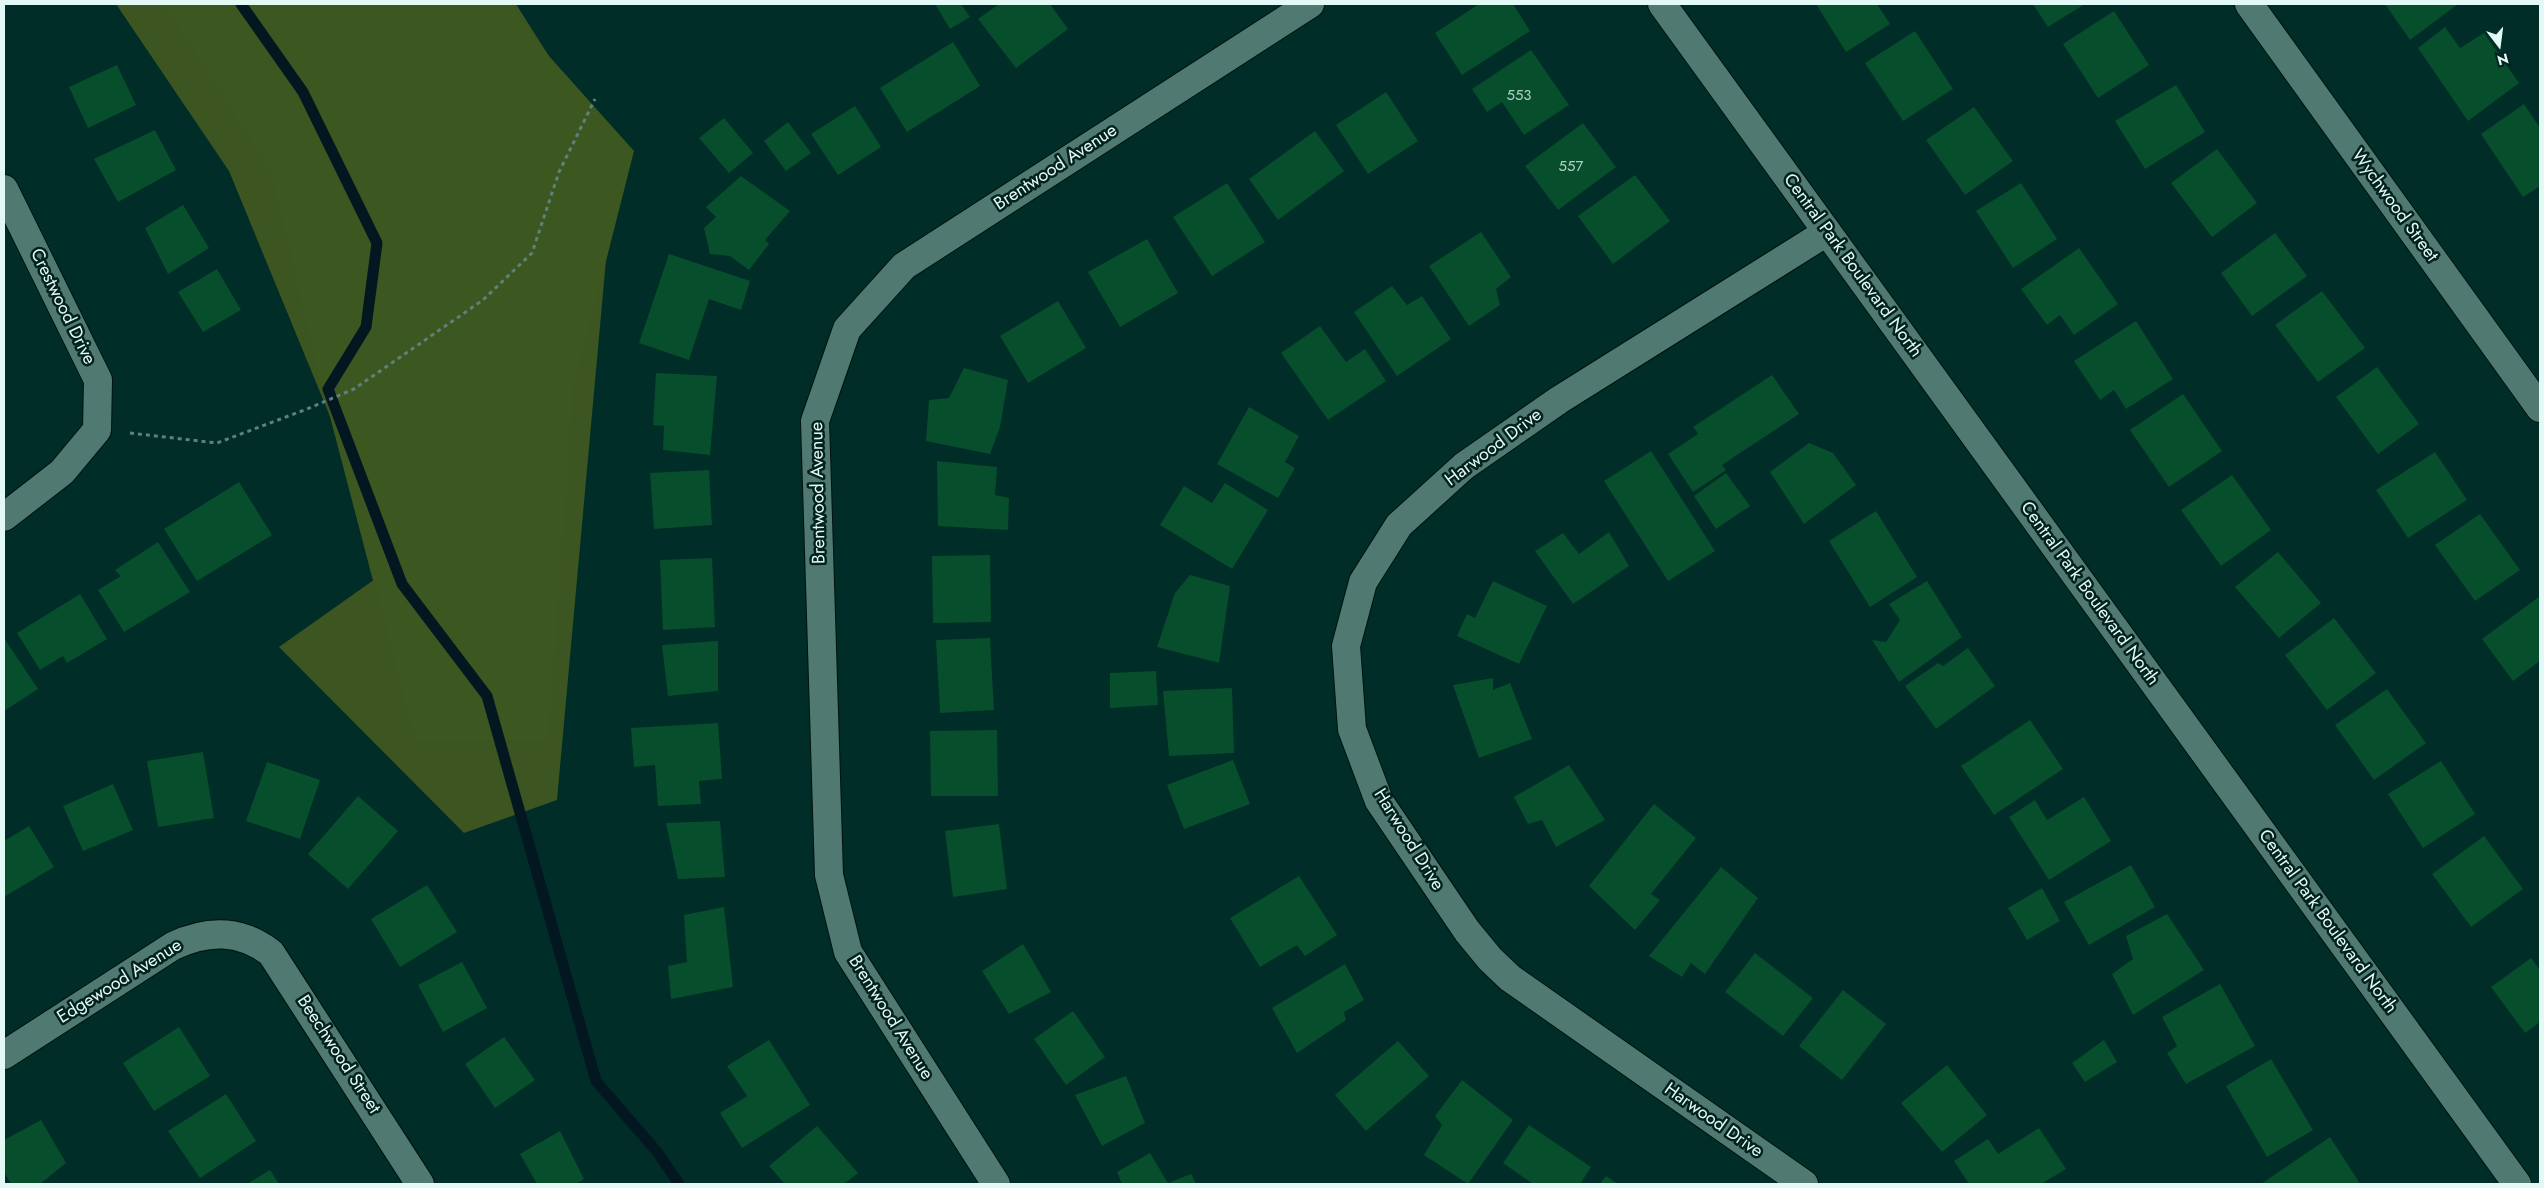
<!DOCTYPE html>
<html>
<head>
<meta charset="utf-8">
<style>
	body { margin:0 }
	#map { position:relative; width:2544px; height:1188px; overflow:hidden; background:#002d27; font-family:Jost,sans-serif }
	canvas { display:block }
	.frame { position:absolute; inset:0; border:5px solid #e3f9f5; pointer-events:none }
	.north { position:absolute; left:2474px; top:20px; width:50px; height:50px; -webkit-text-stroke:4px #02221d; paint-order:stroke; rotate:165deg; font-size:14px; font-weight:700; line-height:20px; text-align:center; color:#e3f9f5 }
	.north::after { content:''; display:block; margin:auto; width:18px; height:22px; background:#e3f9f5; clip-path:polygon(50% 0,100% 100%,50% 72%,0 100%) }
</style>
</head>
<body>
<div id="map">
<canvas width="2544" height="1188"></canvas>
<div class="frame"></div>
<div class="north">N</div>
</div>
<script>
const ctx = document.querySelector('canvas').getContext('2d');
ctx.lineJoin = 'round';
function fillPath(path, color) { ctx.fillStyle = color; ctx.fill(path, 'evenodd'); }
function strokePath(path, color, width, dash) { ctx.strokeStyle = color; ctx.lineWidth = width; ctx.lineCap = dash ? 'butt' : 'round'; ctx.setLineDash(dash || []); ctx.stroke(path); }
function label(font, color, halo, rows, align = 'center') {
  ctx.font = font + ' Jost,sans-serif'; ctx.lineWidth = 5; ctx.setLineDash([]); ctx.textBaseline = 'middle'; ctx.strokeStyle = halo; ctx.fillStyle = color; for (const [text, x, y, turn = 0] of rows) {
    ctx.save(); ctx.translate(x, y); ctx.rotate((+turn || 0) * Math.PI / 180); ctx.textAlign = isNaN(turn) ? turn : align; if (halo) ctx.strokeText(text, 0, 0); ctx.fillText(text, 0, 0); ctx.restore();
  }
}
fillPath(new Path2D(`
	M 116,4 L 516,4 L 615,161 L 557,800 L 464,833 L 279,647 L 392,567 L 229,171 Z`), '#3c5521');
fillPath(new Path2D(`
	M 164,4 L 511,4 L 549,56 L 634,151 L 574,387 L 549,740 L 415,741 L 311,344 L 270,171 Z`), '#3d5720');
strokePath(new Path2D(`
	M 241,4 L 303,92 L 377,243 L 366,327 L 328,389 L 402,584 L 487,696 L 596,1081 L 658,1153 L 679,1184`), '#031721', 11);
fillPath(new Path2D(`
	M 935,4 L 961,4 L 970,17 L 950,29 Z
	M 999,4 L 1050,4 L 1068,29 L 1016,68 L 978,19 Z
	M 1479,4 L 1513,4 L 1530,31 L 1462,75 L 1435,33 Z
	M 1816,4 L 1877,4 L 1890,24 L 1846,52 Z
	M 2033,4 L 2085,4 L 2048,27 Z
	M 2385,4 L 2458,4 L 2410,40 Z
	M 2114,11 L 2149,65 L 2098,98 L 2063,44 Z
	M 2445,27 L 2460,48 L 2484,33 L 2519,83 L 2468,121 L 2418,48 Z
	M 1915,31 L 1953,89 L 1903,121 L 1865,63 Z
	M 953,42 L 980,86 L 907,132 L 880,88 Z
	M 1531,50 L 1569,105 L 1524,135 L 1502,102 L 1487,112 L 1472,89 Z
	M 117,65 L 136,105 L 88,128 L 69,87 Z
	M 2176,85 L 2205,132 L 2145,169 L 2115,121 Z
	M 1386,92 L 1418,141 L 1368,174 L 1336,125 Z
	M 2524,104 L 2540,128 L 2540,186 L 2523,197 L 2481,134 Z
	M 855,106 L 881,147 L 838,175 L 811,134 Z
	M 1974,107 L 2013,161 L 1965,195 L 1926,140 Z
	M 724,118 L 753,153 L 729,173 L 699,138 Z
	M 788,122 L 811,153 L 786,171 L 764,141 Z
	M 1583,123 L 1616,167 L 1558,210 L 1525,166 Z
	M 155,130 L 176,170 L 118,202 L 94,159 Z
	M 1315,131 L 1344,171 L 1278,220 L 1249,179 Z
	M 2217,149 L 2257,203 L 2212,237 L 2171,183 Z
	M 1635,175 L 1670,221 L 1613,264 L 1578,216 Z
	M 741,176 L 790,211 L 765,240 L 769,244 L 749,270 L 730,256 L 710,254 L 704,228 L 716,217 L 706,207 Z
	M 1227,183 L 1265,242 L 1212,276 L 1173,217 Z
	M 2021,183 L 2057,239 L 2013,268 L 1976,211 Z
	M 183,205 L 209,248 L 168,274 L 145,228 Z
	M 1481,232 L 1511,277 L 1496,289 L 1500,305 L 1469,326 L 1429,266 Z
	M 2275,233 L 2307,276 L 2252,316 L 2221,273 Z
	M 1147,239 L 1178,293 L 1120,327 L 1088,272 Z
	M 2079,248 L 2118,304 L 2074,335 L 2060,315 L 2047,325 L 2021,289 Z
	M 669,254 L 750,281 L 741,310 L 709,299 L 689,360 L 639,343 Z
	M 217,269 L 241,310 L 203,332 L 178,292 Z
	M 1392,286 L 1407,305 L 1422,296 L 1451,339 L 1397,376 L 1354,312 Z
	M 2322,291 L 2365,348 L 2318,382 L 2275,325 Z
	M 1058,301 L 1086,348 L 1028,383 L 1000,336 Z
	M 2136,321 L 2173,379 L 2126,409 L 2114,390 L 2100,400 L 2074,361 Z
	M 1320,326 L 1346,362 L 1365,349 L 1386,381 L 1328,420 L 1281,353 Z
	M 2377,367 L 2419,424 L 2378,454 L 2336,397 Z
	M 964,368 L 1008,380 L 1000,427 L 990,454 L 926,441 L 929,400 L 949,398 Z
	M 656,373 L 717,376 L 710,455 L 663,450 L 664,426 L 653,425 Z
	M 1772,375 L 1799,414 L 1722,465 L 1726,470 L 1693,492 L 1668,454 L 1698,434 L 1693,427 Z
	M 2183,394 L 2222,451 L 2169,487 L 2130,430 Z
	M 1249,407 L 1299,436 L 1285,462 L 1295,468 L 1278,498 L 1217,464 Z
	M 1809,443 L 1833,453 L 1856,485 L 1804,524 L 1770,472 Z
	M 1651,451 L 1715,551 L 1668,581 L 1604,481 Z
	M 2435,452 L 2467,500 L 2408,538 L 2376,490 Z
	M 937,461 L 997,467 L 995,495 L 1009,498 L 1008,530 L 938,526 Z
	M 709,470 L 712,525 L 654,529 L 650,473 Z
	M 1726,473 L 1750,506 L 1716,529 L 1694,496 Z
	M 2232,475 L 2271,530 L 2221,566 L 2181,510 Z
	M 239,482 L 272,535 L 197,581 L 164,529 Z
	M 1225,483 L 1268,510 L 1232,569 L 1160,525 L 1184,486 L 1212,503 Z
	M 1876,511 L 1917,577 L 1870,607 L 1829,541 Z
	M 2480,514 L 2520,570 L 2475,601 L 2435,545 Z
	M 1609,532 L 1629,566 L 1573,604 L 1535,551 L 1563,533 L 1579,554 Z
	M 158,542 L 190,592 L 124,632 L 98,590 L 121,576 L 115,570 Z
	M 2278,552 L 2321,603 L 2279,638 L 2235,587 Z
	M 990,555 L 991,622 L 933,623 L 932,556 Z
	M 712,558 L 715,627 L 663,630 L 660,560 Z
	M 1190,575 L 1230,586 L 1219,663 L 1157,647 L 1175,593 Z
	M 1493,581 L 1547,606 L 1519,664 L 1457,636 L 1467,614 L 1475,618 Z
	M 1927,581 L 1962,637 L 1899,682 L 1872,640 L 1886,642 L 1900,620 L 1889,604 Z
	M 80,594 L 107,639 L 67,663 L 63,656 L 40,670 L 17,633 Z
	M 2540,596 L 2540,661 L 2513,681 L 2482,639 Z
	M 2334,618 L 2376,673 L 2327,710 L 2285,655 Z
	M 4,638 L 38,689 L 4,711 Z
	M 990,638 L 994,710 L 940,713 L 936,640 Z
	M 718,641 L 718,691 L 668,696 L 662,645 Z
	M 1968,648 L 1995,686 L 1936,729 L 1905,686 L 1938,663 L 1943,666 Z
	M 1156,671 L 1158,705 L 1110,708 L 1110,673 Z
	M 1493,678 L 1493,690 L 1510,683 L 1532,739 L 1479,758 L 1453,685 Z
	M 1232,688 L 1234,753 L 1169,756 L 1163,691 Z
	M 2387,689 L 2426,743 L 2374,780 L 2335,725 Z
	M 2030,720 L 2063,769 L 1994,815 L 1961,766 Z
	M 718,723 L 722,779 L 699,781 L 701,804 L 658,806 L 655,765 L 634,767 L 631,728 Z
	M 997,730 L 998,796 L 931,796 L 930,731 Z
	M 203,752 L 214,818 L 158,827 L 147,761 Z
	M 1233,760 L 1250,804 L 1184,829 L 1167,785 Z
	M 2441,761 L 2475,814 L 2423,848 L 2388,794 Z
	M 267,762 L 320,780 L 300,839 L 246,821 Z
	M 1569,765 L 1605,820 L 1556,847 L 1542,820 L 1528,824 L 1514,797 Z
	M 113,784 L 133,830 L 83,851 L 63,806 Z
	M 358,796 L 398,831 L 348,889 L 308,854 Z
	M 2084,797 L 2111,841 L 2049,880 L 2009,817 L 2035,800 L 2047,820 Z
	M 1654,804 L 1696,838 L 1651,894 L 1660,900 L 1635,930 L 1589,886 Z
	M 720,821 L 725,877 L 678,879 L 666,823 Z
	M 999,824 L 1007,889 L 953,897 L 945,831 Z
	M 29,826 L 54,867 L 4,897 L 4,841 Z
	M 2484,836 L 2523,889 L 2471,927 L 2432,874 Z
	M 2131,865 L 2155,907 L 2089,945 L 2064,902 Z
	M 1721,867 L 1758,898 L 1705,974 L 1691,963 L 1682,977 L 1649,956 Z
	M 1299,876 L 1337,935 L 1305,956 L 1297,945 L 1260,967 L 1230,918 Z
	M 427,885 L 457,932 L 400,967 L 371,919 Z
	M 2042,888 L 2060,921 L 2027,940 L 2008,908 Z
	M 724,907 L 733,987 L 671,999 L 668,966 L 687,962 L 684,915 Z
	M 2167,914 L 2204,970 L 2133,1015 L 2112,974 L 2133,959 L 2126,936 Z
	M 1023,944 L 1051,992 L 1009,1014 L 982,971 Z
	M 1755,953 L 1813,998 L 1783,1036 L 1725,992 Z
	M 2531,958 L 2540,970 L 2540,1022 L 2525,1033 L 2491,987 Z
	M 462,962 L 487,1008 L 443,1032 L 418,985 Z
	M 1345,964 L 1364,1000 L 1344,1012 L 1346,1020 L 1297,1053 L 1272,1008 Z
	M 2220,984 L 2255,1046 L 2186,1084 L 2167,1053 L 2177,1046 L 2162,1017 Z
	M 1843,990 L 1886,1024 L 1842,1080 L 1799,1046 Z
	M 1073,1011 L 1105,1057 L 1066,1085 L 1034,1039 Z
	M 179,1027 L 210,1076 L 154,1111 L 123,1063 Z
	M 504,1037 L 535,1080 L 495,1108 L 465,1064 Z
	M 769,1040 L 810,1105 L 742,1148 L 720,1113 L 747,1096 L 727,1066 Z
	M 2104,1040 L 2117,1062 L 2085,1082 L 2072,1063 Z
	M 1398,1041 L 1429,1076 L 1366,1131 L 1335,1095 Z
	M 2271,1059 L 2313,1130 L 2267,1157 L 2226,1086 Z
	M 1947,1065 L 1987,1115 L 1942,1152 L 1901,1103 Z
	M 1126,1076 L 1145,1123 L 1102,1146 L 1075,1095 Z
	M 1462,1080 L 1513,1120 L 1468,1184 L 1424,1155 L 1442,1125 L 1435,1116 Z
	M 226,1094 L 256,1141 L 200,1178 L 168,1131 Z
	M 41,1120 L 66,1163 L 40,1184 L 11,1184 L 4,1172 L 4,1140 Z
	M 1529,1125 L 1591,1167 L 1580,1184 L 1533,1184 L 1503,1163 Z
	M 817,1126 L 858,1173 L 844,1184 L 785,1184 L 769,1166 Z
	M 2039,1128 L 2066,1169 L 2041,1184 L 1969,1184 L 1954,1161 L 1988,1139 L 1998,1154 Z
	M 560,1131 L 584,1179 L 576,1184 L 537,1184 L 520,1154 Z
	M 2330,1137 L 2359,1182 L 2355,1184 L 2261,1184 Z
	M 1150,1153 L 1168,1183 L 1191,1174 L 1196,1184 L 1122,1184 L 1117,1172 Z
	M 270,1170 L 279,1184 L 247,1184 Z
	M 1606,1176 L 1618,1184 L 1600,1184 Z`), '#074e2d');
const minor = new Path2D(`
	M 2249,4 L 2540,408
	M 4,189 L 98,380 L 97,430 L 62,472 L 4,517
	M 4,1055 L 173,946 C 207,930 240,929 271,953 L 420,1184
	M 996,1184 L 848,952 L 829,875 L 815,421 L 847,329 L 904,266 L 1310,4
	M 1804,1184 L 1510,978 L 1490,959 L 1467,931 L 1379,801 L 1352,729 L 1346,646 L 1363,582 L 1399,525 L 1464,466 L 1559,400 L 1827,232`);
const tertiary = new Path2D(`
	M 1662,4 L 2517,1184`);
strokePath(minor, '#01130f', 30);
strokePath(tertiary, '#01130f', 30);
strokePath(new Path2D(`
	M 130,433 L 217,443 L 307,409 L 354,389 L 483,300 L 532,253 L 559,172 L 595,99`), '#5d817b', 3, [4, 4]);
strokePath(minor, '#507972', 28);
strokePath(tertiary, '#507972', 28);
label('15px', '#accec3', null, [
	["553",1519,96],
	["557",1571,167]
]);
label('18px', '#e3f9f5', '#02221d', [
	["Brentwood Avenue",1056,168,-33],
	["Wychwood Street",2394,206,54],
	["Central Park Boulevard North",1852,266,54],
	["Crestwood Drive",62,307,64],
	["Harwood Drive",1494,448,-37],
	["Brentwood Avenue",819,493,-91],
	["Central Park Boulevard North",2089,594,54],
	["Harwood Drive",1408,840,58],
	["Central Park Boulevard North",2327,922,54],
	["Edgewood Avenue",120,982,-32],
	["Brentwood Avenue",890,1018,58],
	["Beechwood Street",338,1055,57],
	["Harwood Drive",1713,1121,35]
]);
</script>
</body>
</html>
